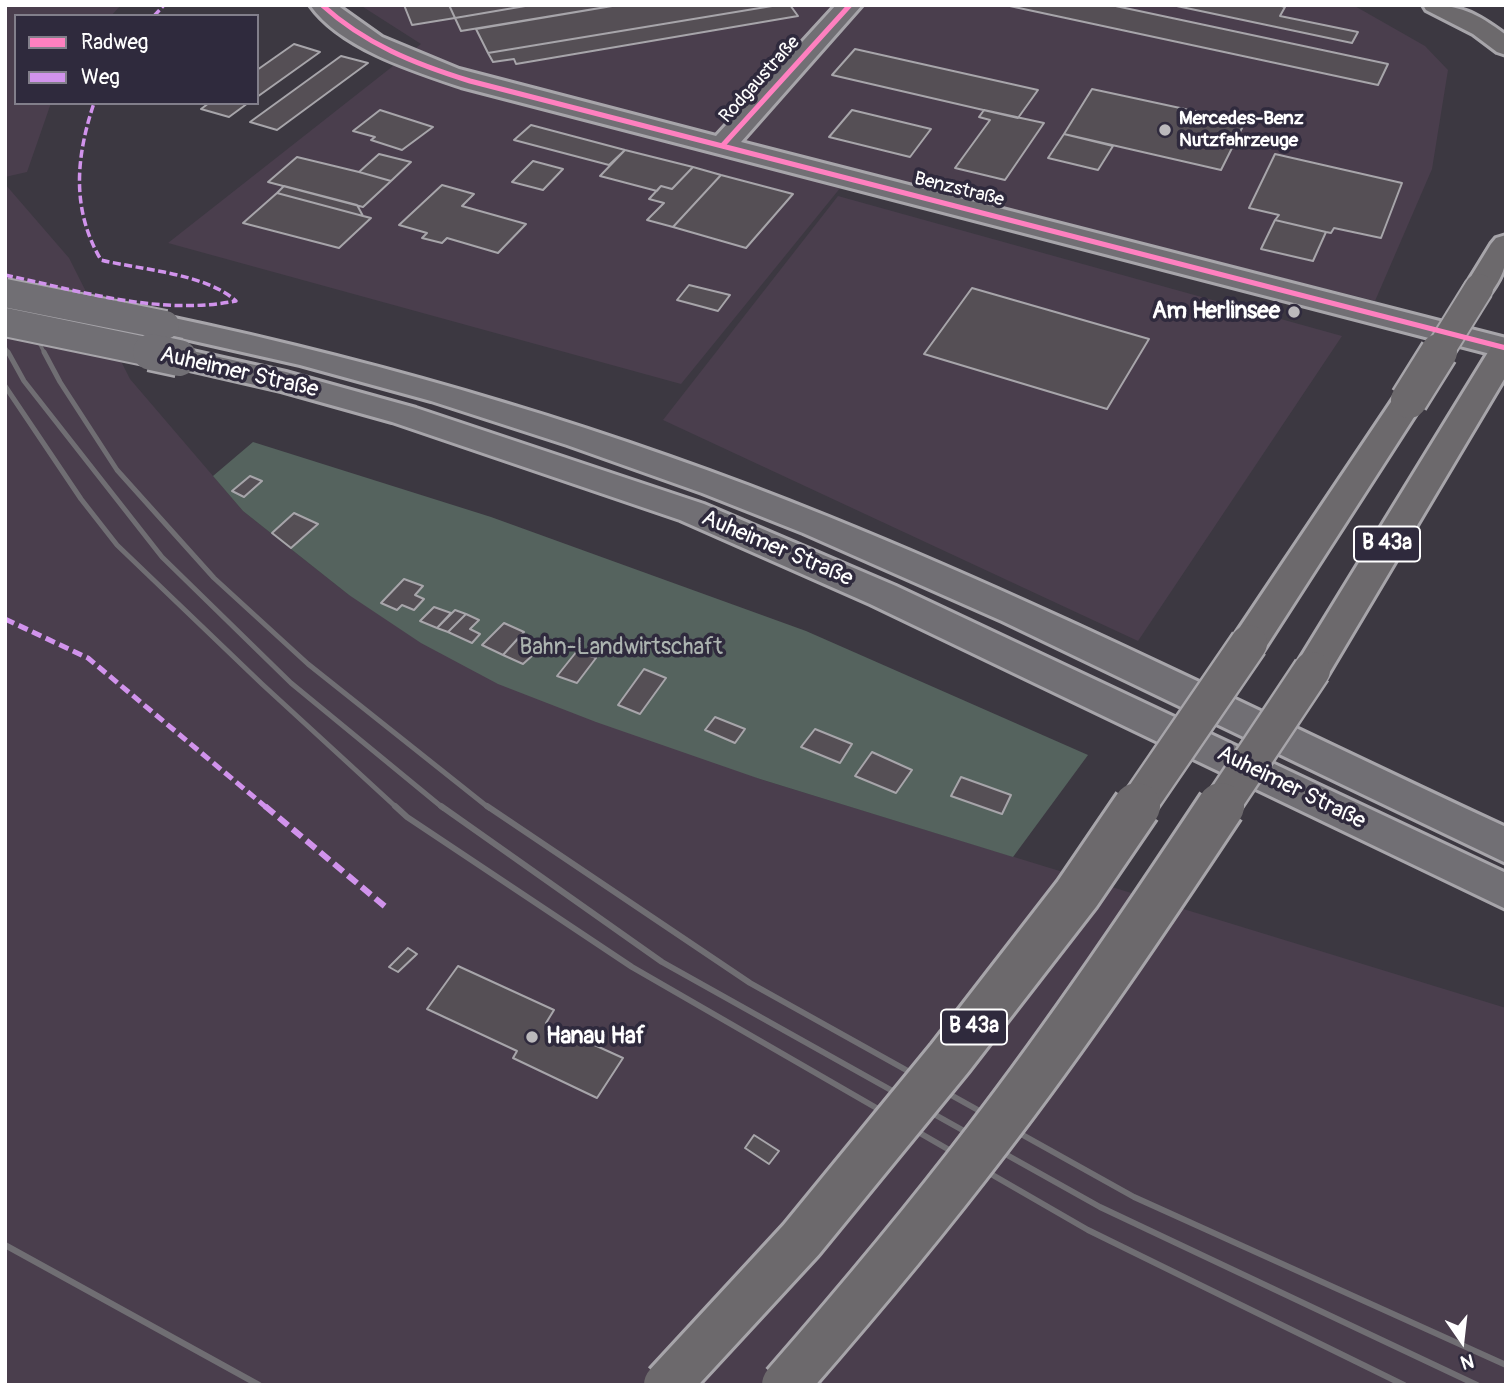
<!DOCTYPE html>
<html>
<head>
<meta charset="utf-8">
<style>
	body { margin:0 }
	#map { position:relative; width:1511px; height:1390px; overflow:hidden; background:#3c3841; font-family:Pangolin,sans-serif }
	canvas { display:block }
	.frame { position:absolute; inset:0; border:7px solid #fff; pointer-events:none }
	.legend { position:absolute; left:14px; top:14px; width:245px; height:91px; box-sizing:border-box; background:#2f2a3d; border:2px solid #827f8b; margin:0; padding:9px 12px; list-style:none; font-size:21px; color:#fff }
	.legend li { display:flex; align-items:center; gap:14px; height:35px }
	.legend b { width:35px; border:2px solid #827f8b }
	.north { position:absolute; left:1427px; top:1306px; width:70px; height:70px; -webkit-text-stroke:5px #2f2a3d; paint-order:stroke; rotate:166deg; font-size:19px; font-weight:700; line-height:28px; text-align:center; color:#fff }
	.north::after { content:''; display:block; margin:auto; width:24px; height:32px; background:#fff; clip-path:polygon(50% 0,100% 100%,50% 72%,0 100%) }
</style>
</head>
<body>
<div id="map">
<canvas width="1511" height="1390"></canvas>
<div class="frame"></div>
<ul class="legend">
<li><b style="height:9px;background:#ff80c0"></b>Radweg</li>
<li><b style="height:9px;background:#d193ec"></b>Weg</li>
</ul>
<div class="north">N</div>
</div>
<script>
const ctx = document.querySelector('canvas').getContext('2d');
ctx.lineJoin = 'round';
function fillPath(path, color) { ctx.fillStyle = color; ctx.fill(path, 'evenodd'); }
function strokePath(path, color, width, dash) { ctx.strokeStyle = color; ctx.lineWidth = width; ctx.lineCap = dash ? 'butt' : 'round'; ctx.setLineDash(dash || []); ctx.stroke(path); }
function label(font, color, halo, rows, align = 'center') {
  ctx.font = font + ' Pangolin,sans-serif'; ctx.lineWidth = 7; ctx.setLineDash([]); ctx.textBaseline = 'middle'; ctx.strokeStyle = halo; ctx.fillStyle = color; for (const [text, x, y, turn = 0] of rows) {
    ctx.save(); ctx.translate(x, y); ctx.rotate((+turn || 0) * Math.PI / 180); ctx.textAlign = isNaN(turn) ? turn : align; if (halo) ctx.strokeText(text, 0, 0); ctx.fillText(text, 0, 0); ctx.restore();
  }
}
fillPath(new Path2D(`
	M 5,5 L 121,5 L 111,16 L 16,16 L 16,103 L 51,103 L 27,172 L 5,177 Z
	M 360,5 L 1353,5 L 1425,46 L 1448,70 L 1432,169 L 1375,301 L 854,171 L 681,384 L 168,243 L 421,44 Z
	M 5,184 L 69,258 L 130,379 L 243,511 L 349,595 L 760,779 L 1506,1008 L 1506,1385 L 5,1385 Z
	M 838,196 L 1342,336 L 1138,641 L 663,420 Z`), '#4a3e4d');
fillPath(new Path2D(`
	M 253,442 L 491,517 L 806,631 L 1088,755 L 1013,857 L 760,779 L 596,722 L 498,684 L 421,643 L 349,595 L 243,511 L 213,476 Z`), '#55635e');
const building = new Path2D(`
	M 404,5 L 449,5 L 455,18 L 412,25 Z
	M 449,5 L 531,5 L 455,18 Z
	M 531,5 L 618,5 L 461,31 L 455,18 Z
	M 618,5 L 778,5 L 488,53 L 476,29 Z
	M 778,5 L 790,5 L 798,16 L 516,64 L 514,59 L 493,62 L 488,53 Z
	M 1005,5 L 1111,5 L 1388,64 L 1378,85 Z
	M 1172,5 L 1278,5 L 1285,7 L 1280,16 L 1358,32 L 1352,43 Z
	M 294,44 L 320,52 L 257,97 L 257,70 Z
	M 855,49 L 1038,90 L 1018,118 L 832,75 Z
	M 341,56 L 368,63 L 277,130 L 250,122 Z
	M 1092,89 L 1245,122 L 1221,170 L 1064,134 Z
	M 209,103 L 248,103 L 229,117 L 201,109 Z
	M 380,110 L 433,127 L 402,150 L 371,140 L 375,137 L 353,131 Z
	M 852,110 L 931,129 L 910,157 L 829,137 Z
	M 984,110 L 1044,123 L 1005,180 L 955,168 L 990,120 L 979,117 Z
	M 531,125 L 625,150 L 609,165 L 514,140 Z
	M 1064,134 L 1113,146 L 1098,170 L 1048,158 Z
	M 625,150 L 693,167 L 672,189 L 661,186 L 657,191 L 600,176 Z
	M 379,154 L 411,162 L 391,181 L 359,172 Z
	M 1275,154 L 1402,183 L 1381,238 L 1334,228 L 1331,233 L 1326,232 L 1275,220 L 1279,215 L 1249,208 Z
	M 297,157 L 359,172 L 391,181 L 363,207 L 268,182 Z
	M 533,161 L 563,169 L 543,190 L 512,182 Z
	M 693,167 L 721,175 L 673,227 L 647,220 L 664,203 L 649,199 L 661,186 L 672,189 Z
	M 721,175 L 793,194 L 746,248 L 673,227 Z
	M 442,185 L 474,194 L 462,206 L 526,224 L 498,253 L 447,238 L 442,243 L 422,238 L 427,233 L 399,225 Z
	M 284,186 L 357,205 L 363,216 L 277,193 Z
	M 277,193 L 363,216 L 371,218 L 339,248 L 243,223 Z
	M 1275,220 L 1326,232 L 1313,261 L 1261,249 Z
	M 689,285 L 730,295 L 718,311 L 677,300 Z
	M 972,288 L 1149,339 L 1107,409 L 924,354 Z
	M 250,476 L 262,481 L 244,497 L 232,491 Z
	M 294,513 L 318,524 L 291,548 L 272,533 Z
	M 404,579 L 423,586 L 415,595 L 424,599 L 414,610 L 402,605 L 397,610 L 381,603 Z
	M 434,607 L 451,613 L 437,628 L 420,621 Z
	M 455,610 L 466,614 L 448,632 L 437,628 Z
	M 466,614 L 479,620 L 470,629 L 480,634 L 472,643 L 448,632 Z
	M 504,623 L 524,632 L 503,655 L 482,645 Z
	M 521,635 L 544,645 L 523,664 L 503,655 Z
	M 577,651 L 596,658 L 577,683 L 557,676 Z
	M 644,669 L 666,678 L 640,714 L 618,705 Z
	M 715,717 L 745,729 L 735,743 L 705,730 Z
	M 815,729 L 852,744 L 840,763 L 801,747 Z
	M 872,752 L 912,770 L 896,793 L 855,776 Z
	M 961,777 L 1011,795 L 1002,814 L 951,796 Z
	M 408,948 L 417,954 L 398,972 L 389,967 Z
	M 458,966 L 554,1010 L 546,1023 L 623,1058 L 597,1098 L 513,1058 L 517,1051 L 427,1009 Z
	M 754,1135 L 779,1151 L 769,1164 L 745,1148 Z`);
fillPath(building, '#554f55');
strokePath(building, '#a7a5aa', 2);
const tertiary = new Path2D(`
	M 310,5 L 337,5 L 382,37 L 459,69 L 716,136 L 836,5 L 862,5 L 741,142 L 1506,338 L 1506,358 L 461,87 C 413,71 340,48 310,5 Z`);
const secondary = new Path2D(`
	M 165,316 C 392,364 614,430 829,517 C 1059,610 1281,723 1506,827 L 1506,863 L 1002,621 L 803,533 L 702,493 L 567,445 L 431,401 L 300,365 L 154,332 L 149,325 L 154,318 Z
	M 179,348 L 286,372 L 416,408 L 704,504 L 896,586 L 1506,873 L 1506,909 L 870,604 L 680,520 L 392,422 L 281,391 L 168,365 L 163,358 L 168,351 Z`);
const trunk = new Path2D(`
	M 1423,5 C 1461,5 1475,12 1506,35 L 1506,55 L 1497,52 L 1473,34 L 1426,10 Z
	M 1506,235 C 1506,264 1507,270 1490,294 L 1479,297 L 1468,294 L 1464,288 L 1491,244 L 1496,238 Z
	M 1506,339 L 1506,376 L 1325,680 L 1312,684 L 1299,680 L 1293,670 L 1299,660 L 1490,349 L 1495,342 Z
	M 1409,390 L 1421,393 L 1425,400 L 1262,653 L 1249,657 L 1236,653 L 1230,643 L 1236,633 L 1397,393 Z`);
strokePath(tertiary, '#a7a5aa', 6);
strokePath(secondary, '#a7a5aa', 6);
strokePath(trunk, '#a7a5aa', 6);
fillPath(tertiary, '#716f74');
fillPath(secondary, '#716f74');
fillPath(trunk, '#6c696c');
strokePath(new Path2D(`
	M 5,277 L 45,354
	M 5,347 L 9,354`), '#706e73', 3.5);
strokePath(new Path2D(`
	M 8,352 L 24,381 L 162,557 L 291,683 L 443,808
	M 44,352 L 60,382 L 117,470 L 214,578 L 308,664 L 489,808
	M 5,386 L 81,499 L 117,545 L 262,684 L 397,808`), '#706e73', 5);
strokePath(new Path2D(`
	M 395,806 L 407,817 L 632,967 L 1088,1230 L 1404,1385
	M 441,806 L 662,962 L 1100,1207 L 1477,1385
	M 487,806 L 750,983 L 1134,1197 L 1506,1365
	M 5,1245 L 259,1385`), '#706e73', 6);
const secondaryBridgeFar1 = new Path2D(`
	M 5,293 L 165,325
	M 5,322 L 160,354`);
const secondaryBridge = new Path2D(`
	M 151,352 L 179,358`);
const trunkBridgeFar2 = new Path2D(`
	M 1438,354 L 1479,288`);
const trunkBridgeFar1 = new Path2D(`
	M 1409,400 L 1439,352
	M 1136,808 L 1249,643
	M 1220,808 L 1312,670`);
const trunkBridge = new Path2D(`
	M 667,1385 L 801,1240 L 950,1058 L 1077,894 L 1137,806
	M 785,1385 C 855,1305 923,1224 987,1140 C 1070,1032 1146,919 1221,806`);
strokePath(secondaryBridgeFar1, '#a7a5aa', 32, []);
strokePath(secondaryBridge, '#a7a5aa', 41, []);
strokePath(trunkBridgeFar2, '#a7a5aa', 32, []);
strokePath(trunkBridgeFar1, '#a7a5aa', 41, []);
strokePath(trunkBridge, '#a7a5aa', 52, []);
strokePath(secondaryBridgeFar1, '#716f74', 28);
strokePath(secondaryBridge, '#716f74', 36);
strokePath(trunkBridgeFar2, '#6c696c', 28);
strokePath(trunkBridgeFar1, '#6c696c', 36);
strokePath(trunkBridge, '#6c696c', 46);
strokePath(new Path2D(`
	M 154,16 L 164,5
	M 5,275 C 81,291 158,316 236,301 C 205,273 141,270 101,260 C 71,209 76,157 94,103`), '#d193ec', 3.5, [8, 3.5]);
strokePath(new Path2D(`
	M 5,619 L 88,658 L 267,808`), '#d193ec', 5, [10, 5]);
strokePath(new Path2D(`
	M 265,806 L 388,909`), '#d193ec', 6, [12, 6]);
strokePath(new Path2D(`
	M 322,5 C 365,44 415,64 470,81 L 1506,348
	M 722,146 L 850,5`), '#ff80c0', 5);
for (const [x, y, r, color] of [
	[1165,130,7,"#bbb9bc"],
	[1294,312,7,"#bbb9bc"],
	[532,1037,7,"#bbb9bc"]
]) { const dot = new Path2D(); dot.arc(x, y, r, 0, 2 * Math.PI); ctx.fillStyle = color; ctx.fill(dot); strokePath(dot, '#2f2a3d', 2.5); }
label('19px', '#fff', '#2f2a3d', [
	["Rodgaustraße",760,80,-48],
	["Benzstraße",959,190,14]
]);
label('bold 19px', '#fff', '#2f2a3d', [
	["Mercedes-Benz",1179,119],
	["Nutzfahrzeuge",1179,141]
], 'left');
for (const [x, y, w] of [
	[1387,544,66],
	[974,1027,66]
]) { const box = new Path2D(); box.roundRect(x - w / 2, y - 17.5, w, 35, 5); ctx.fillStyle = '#2f2a3d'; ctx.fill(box); strokePath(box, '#fff', 2); }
label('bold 21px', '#fff', null, [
	["B 43a",1387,544],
	["B 43a",974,1027]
]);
label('bold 23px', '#fff', '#2f2a3d', [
	["Am Herlinsee",1280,312],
	["Hanau Haf",546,1037,"left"]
], 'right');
label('23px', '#fff', '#2f2a3d', [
	["Auheimer Straße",239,373,13],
	["Auheimer Straße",777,549,23],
	["Auheimer Straße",1291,788,26]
]);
label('23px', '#acb4b0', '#2f2a3d', [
	["Bahn-Landwirtschaft",621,648]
]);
</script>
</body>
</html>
